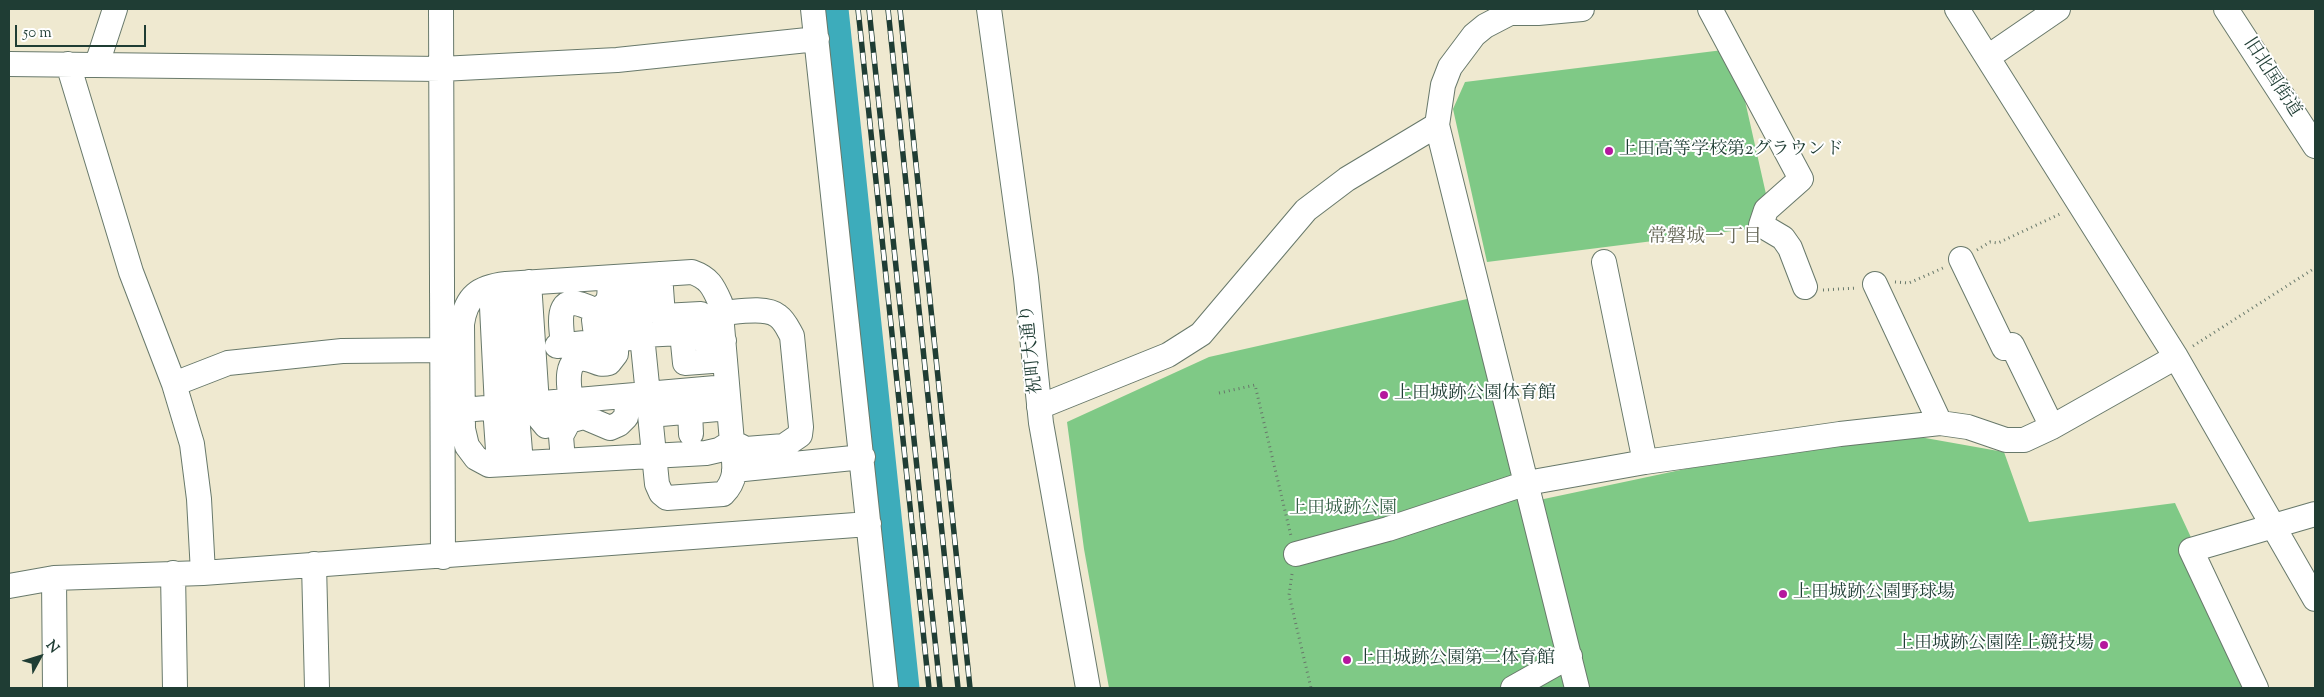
<!DOCTYPE html>
<html>
<head>
<meta charset="utf-8">
<style>
	body { margin:0 }
	#map { position:relative; width:2324px; height:697px; overflow:hidden; background:#efe9d0; font-family:"Sorts Mill Goudy",serif }
	canvas { display:block }
	.frame { position:absolute; inset:0; border:10px solid #1f3d34; pointer-events:none }
	.north { position:absolute; left:15px; top:632px; width:50px; height:50px; -webkit-text-stroke:4px #fff; paint-order:stroke; rotate:51deg; font-size:14px; font-weight:700; line-height:20px; text-align:center; color:#1f3d34 }
	.north::after { content:''; display:block; margin:auto; width:18px; height:22px; background:#1f3d34; clip-path:polygon(50% 0,100% 100%,50% 72%,0 100%) }
	.scale { position:absolute; left:15px; top:25px; width:131px; height:22px; box-sizing:border-box; border:2px solid #1f3d34; border-top:0; padding-left:6px; font-size:15px; line-height:18px; white-space:nowrap; color:#1f3d34; -webkit-text-stroke:4px #fff; paint-order:stroke }
</style>
</head>
<body>
<div id="map">
<canvas width="2324" height="697"></canvas>
<div class="frame"></div>
<div class="north">N</div>
<div class="scale">50 m</div>
</div>
<script>
const ctx = document.querySelector('canvas').getContext('2d');
ctx.lineJoin = 'round';
function fillPath(path, color) { ctx.fillStyle = color; ctx.fill(path, 'evenodd'); }
function strokePath(path, color, width, dash) { ctx.strokeStyle = color; ctx.lineWidth = width; ctx.lineCap = dash ? 'butt' : 'round'; ctx.setLineDash(dash || []); ctx.stroke(path); }
function label(font, color, halo, rows, align = 'center') {
  ctx.font = font + ' "Sorts Mill Goudy","Noto Serif JP",serif'; ctx.lineWidth = 4; ctx.setLineDash([]); ctx.textBaseline = 'middle'; ctx.strokeStyle = halo; ctx.fillStyle = color; for (const [text, x, y, turn = 0] of rows) {
    ctx.save(); ctx.translate(x, y); ctx.rotate((+turn || 0) * Math.PI / 180); ctx.textAlign = isNaN(turn) ? turn : align; if (halo) ctx.strokeText(text, 0, 0); ctx.fillText(text, 0, 0); ctx.restore();
  }
}
fillPath(new Path2D(`
	M 1723,50 L 1741,83 L 1766,194 L 1753,214 L 1748,229 L 1487,262 L 1453,109 L 1465,82 Z
	M 1476,297 L 1525,503 L 1836,437 L 1914,436 L 2004,452 L 2029,522 L 2175,503 L 2261,688 L 1109,688 L 1084,549 L 1067,422 L 1209,357 Z`), '#7fc986');
strokePath(new Path2D(`
	M 833,9 L 904,688`), '#3dacbb', 31);
const minor = new Path2D(`
	M 441,9 L 443,557
	M 813,9 L 886,688
	M 989,9 L 1026,278 L 1041,423 L 1088,688
	M 1710,9 L 1801,179 L 1766,210 L 1761,225 L 1783,238 L 1790,248 L 1805,287
	M 1957,9 L 2176,357 L 2315,599
	M 2226,9 L 2315,146
	M 1988,57 L 2058,9
	M 9,64 L 441,69 L 617,60 L 817,39
	M 68,64 L 131,272 L 174,384 L 192,444 L 199,499 L 203,573
	M 97,64 L 115,9
	M 1961,259 L 2004,348 L 2012,345 L 2052,427
	M 1604,262 L 1645,462
	M 692,272 C 709,278 713,286 720,302 L 732,442 L 719,450 L 706,453 L 489,465 L 476,458 L 467,446 L 463,429 L 462,324 C 466,296 479,287 506,284 Z
	M 660,274 L 663,316 L 701,314 L 705,342 L 724,341
	M 636,276 L 657,484 L 661,493 L 667,498 L 723,494 C 739,478 734,463 732,442
	M 529,282 L 537,404
	M 506,284 L 521,463
	M 1875,284 L 1940,423
	M 491,287 L 497,407
	M 722,313 C 737,312 766,306 778,316 C 785,321 788,329 792,336 L 801,427 L 800,435 L 784,446 L 746,449 L 732,442
	M 595,328 L 594,320 L 622,317 L 619,279
	M 642,335 L 682,333 L 685,363 L 725,360
	M 563,345 C 560,317 555,290 594,310 C 612,305 610,294 609,278
	M 557,346 L 631,338
	M 174,384 L 228,363 L 342,351 L 442,350
	M 571,401 C 569,388 563,356 586,359 C 595,360 598,366 609,363 L 616,354 L 616,340
	M 528,404 L 546,426 L 556,402
	M 495,407 L 499,464
	M 1039,407 L 1168,355 L 1201,334 L 1306,210 L 1347,179 L 1437,125
	M 463,410 L 727,387
	M 690,411 L 691,434
	M 650,415 L 729,408
	M 563,461 L 561,436 L 569,421 L 584,417 L 610,428 L 619,424 L 626,417 L 628,396
	M 734,470 L 863,457
	M 1296,554 L 1388,529 L 1527,483 L 1645,462 L 1840,434 L 1940,423 L 1968,427 L 2006,440 L 2024,440 L 2052,427 L 2176,357
	M 314,564 L 317,688
	M 173,573 L 175,688
	M 54,578 L 55,688
	M 9,586 L 54,578 L 203,573 L 869,524
	M 1513,688 L 1570,656
	M 1577,688 L 1437,125 L 1443,85 L 1450,67 L 1474,35 L 1485,26 L 1510,13 L 1538,13 L 1582,9
	M 2256,688 L 2191,550 L 2315,514`);
strokePath(minor, '#68796b', 26);
strokePath(new Path2D(`
	M 1977,250 L 1990,242 L 1998,243 L 2062,213
	M 1895,282 L 1909,283 L 1943,268
	M 1823,290 L 1857,288
	M 2193,346 L 2315,268
	M 1219,393 L 1255,385 L 1291,536
	M 1292,574 L 1289,595 L 1311,688`), '#68796b', 3, [1, 4]);
strokePath(minor, '#fff', 24);
const rail = new Path2D(`
	M 858,9 L 929,688
	M 869,9 L 940,688
	M 888,9 L 958,688
	M 900,9 L 970,688`);
strokePath(rail, '#1f3d34', 5.5);
strokePath(rail, '#fff', 4, [11]);
for (const [x, y, r, color] of [
	[1609,151,5,"#b5179e"],
	[1384,395,5,"#b5179e"],
	[1783,594,5,"#b5179e"],
	[2104,645,5,"#b5179e"],
	[1347,660,5,"#b5179e"]
]) { const dot = new Path2D(); dot.arc(x, y, r, 0, 2 * Math.PI); ctx.fillStyle = color; ctx.fill(dot); strokePath(dot, '#fff', 2); }
label('18px', '#1f3d34', '#fff', [
	["旧北国街道",2271,78,57],
	["祝町大通り",1033,349,-96]
]);
label('18px', '#1f3d34', '#fff', [
	["上田高等学校第2グラウンド",1619,151],
	["上田城跡公園体育館",1394,395],
	["上田城跡公園野球場",1793,594],
	["上田城跡公園陸上競技場",2094,645,"right"],
	["上田城跡公園第二体育館",1357,660]
], 'left');
label('18px', '#376048', '#fff', [
	["上田城跡公園",1343,510]
]);
label('19px', '#656656', '#fff', [
	["常磐城一丁目",1705,239]
]);
</script>
</body>
</html>
